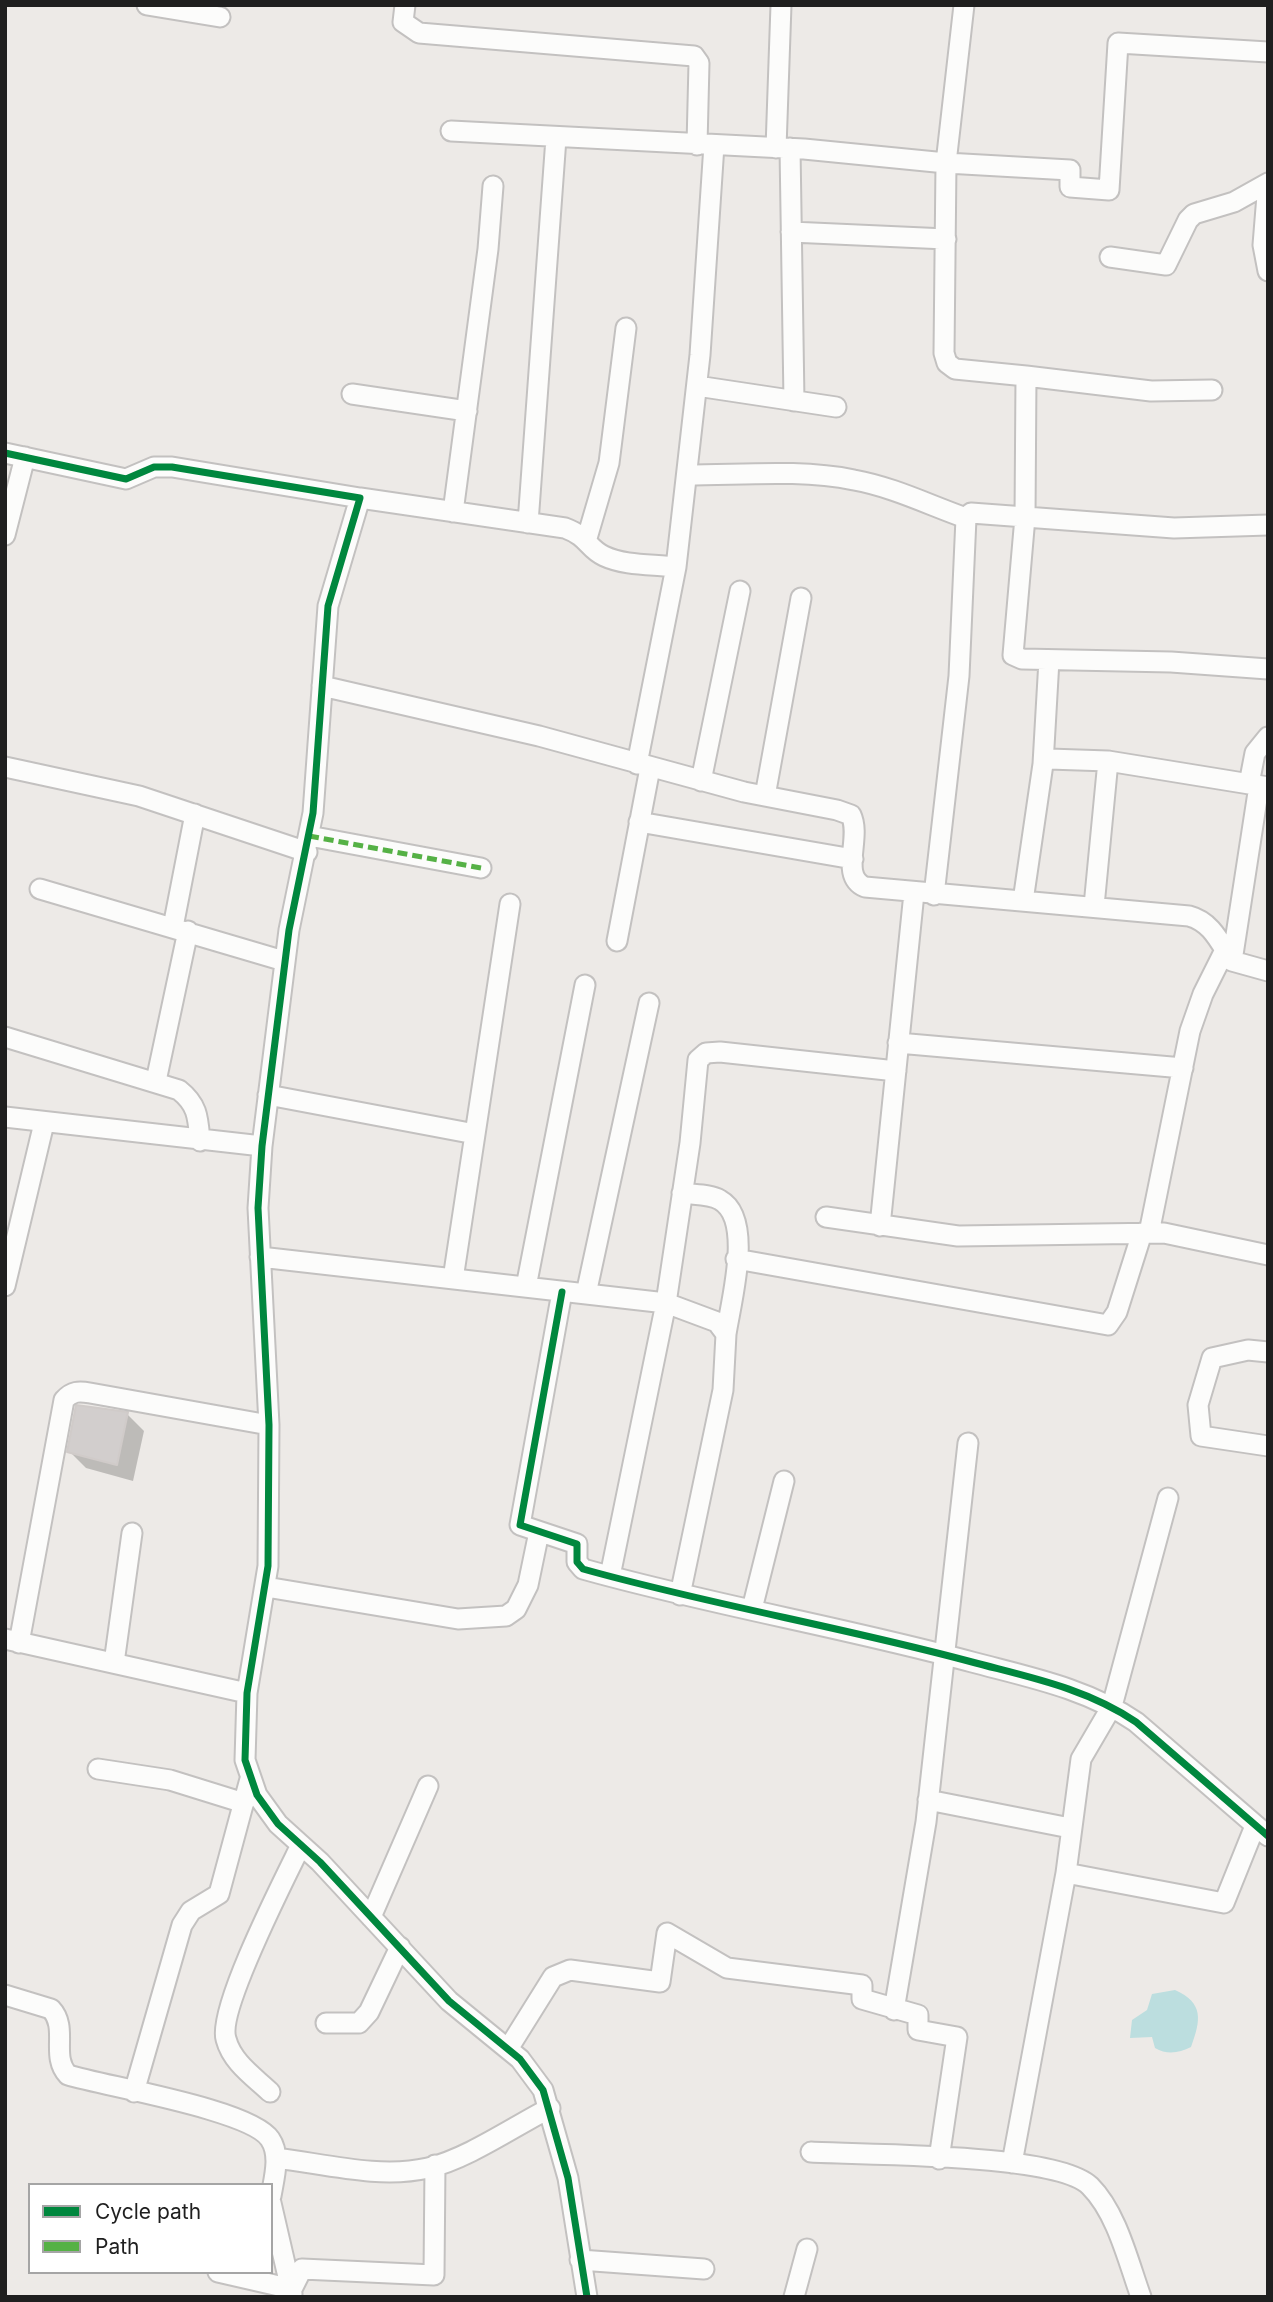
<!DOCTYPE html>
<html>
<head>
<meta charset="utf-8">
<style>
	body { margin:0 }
	#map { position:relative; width:1273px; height:2302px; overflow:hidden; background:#edeae7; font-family:Inter,sans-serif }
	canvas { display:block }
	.frame { position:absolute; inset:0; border:7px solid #1f1f1f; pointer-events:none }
	.legend { position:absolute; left:28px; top:2183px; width:245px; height:91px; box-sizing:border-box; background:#fff; border:2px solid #a5a5a5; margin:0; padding:9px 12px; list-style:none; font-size:21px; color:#1f1f1f }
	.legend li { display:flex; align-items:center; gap:14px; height:35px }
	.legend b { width:35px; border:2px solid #a5a5a5 }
</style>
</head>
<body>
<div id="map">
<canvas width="1273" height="2302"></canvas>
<div class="frame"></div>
<ul class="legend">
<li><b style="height:9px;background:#00873e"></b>Cycle path</li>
<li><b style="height:9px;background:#55b145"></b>Path</li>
</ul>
</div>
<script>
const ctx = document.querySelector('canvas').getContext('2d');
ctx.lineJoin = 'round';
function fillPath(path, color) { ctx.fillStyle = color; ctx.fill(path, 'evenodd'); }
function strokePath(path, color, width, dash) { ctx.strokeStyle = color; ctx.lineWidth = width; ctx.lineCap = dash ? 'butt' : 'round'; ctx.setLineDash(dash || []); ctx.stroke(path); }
fillPath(new Path2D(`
	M 1175,1990 C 1204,2003 1201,2020 1191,2047 C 1179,2053 1167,2055 1155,2048 L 1152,2037 L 1130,2038 L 1132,2020 L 1147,2010 L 1152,1994 Z`), '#bcdedf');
fillPath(new Path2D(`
	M 127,1414 L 144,1431 L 133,1481 L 86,1468 L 69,1451 Z`), '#0003');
const building = new Path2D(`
	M 76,1405 L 128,1412 L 117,1465 L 67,1452 Z`);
fillPath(building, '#d2cecd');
strokePath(building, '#d0cbc9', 2);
const minor = new Path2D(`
	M 147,5 L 220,17
	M 405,5 L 403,22 L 419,33 L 694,56 L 699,63 L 697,145
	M 964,5 L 946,163 L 944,353 L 947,363 L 955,369 L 1026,376
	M 451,131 L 804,149 L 946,163 L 1070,170 L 1070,187 L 1109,190 L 1118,43 L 1268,52
	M 776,148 L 781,5
	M 790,148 L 794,401
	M 1268,183 L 1263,245 L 1268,271
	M 791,232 L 946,239
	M 1110,257 L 1166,265 L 1188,220 L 1194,214 L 1234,202 L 1268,183
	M 697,386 L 836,407
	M 1212,390 L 1151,391 L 1026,376 L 1025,517 L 1013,655 L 1022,659 L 1171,662 L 1268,669
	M 352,394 L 467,411
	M 5,453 L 126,479 L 154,467 L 172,467 L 360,498 L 328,606 L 313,813 L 289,930 L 262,1146 L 258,1208 L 269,1425 L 268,1566 L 247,1693 L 245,1760 L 257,1795 L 278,1824 L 320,1862 L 449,2001 L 520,2059 L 543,2090 L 568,2178 L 587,2297
	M 687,475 C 742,475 800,469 854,480 C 893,487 929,505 966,518
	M 360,498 L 565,528 C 589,537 587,548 604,556 C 625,566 654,564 676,567
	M 453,512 L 488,249 L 493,186
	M 528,523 L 556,138
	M 5,535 L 25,457
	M 587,538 L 609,463 L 626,328
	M 322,686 L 539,736 L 744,792 L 837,810 L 851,815 C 862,838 839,876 865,887 L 1189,916 C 1212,922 1220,943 1232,961 L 1268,971
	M 1108,761 L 1268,787
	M 637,764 L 676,567 L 700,355 L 714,145
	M 1043,764 L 1049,660
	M 5,767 L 139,796 L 307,852
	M 701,781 L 740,591
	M 1249,784 L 1255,753 L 1268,737
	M 765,796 L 801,598
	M 639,822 L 853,859
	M 309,836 L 481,868
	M 40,889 L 284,961
	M 934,895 L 959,676 L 966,518 L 971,513 L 1174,528 L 1268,525
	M 1023,901 L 1043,764 L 1049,759 L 1108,761 L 1094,906
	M 173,927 L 195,814
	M 617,941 L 650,768
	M 1232,961 L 1259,786
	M 5,1037 L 179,1090 C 198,1105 198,1118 200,1141
	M 898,1043 L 1183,1068
	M 156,1081 L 188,931
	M 268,1095 L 475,1134
	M 5,1117 L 262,1146
	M 682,1193 C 693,1195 710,1194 720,1200 C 754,1219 731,1301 726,1334
	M 826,1217 L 958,1236 L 1164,1233 L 1268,1255
	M 880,1226 L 914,893
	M 1149,1233 L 1190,1031 L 1203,994 L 1225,950
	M 260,1257 L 666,1303 L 717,1322 L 726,1334 L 723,1390 L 680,1595
	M 736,1259 L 1108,1325 L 1117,1312 L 1142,1233
	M 453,1279 L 510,904
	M 5,1286 L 44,1123
	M 526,1287 L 585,985
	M 562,1292 L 520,1525 L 577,1544 L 577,1562 L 583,1569 C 711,1605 843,1627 972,1662 C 1028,1677 1086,1688 1136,1722 L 1268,1836
	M 586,1294 L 649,1003
	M 1268,1352 L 1248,1350 L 1212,1358 L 1198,1405 L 1201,1436 L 1268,1446
	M 610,1576 L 666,1303 L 690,1143 L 698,1060 L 706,1053 L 720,1052 L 896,1071
	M 266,1587 L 458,1619 L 506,1616 L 516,1609 L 528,1585 L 539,1532
	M 752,1609 L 784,1481
	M 5,1639 L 247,1693
	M 19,1643 L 64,1400 C 72,1391 79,1391 90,1393 L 269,1425
	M 114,1663 L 132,1533
	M 98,1769 L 170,1780 L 244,1803
	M 928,1800 L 1070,1828
	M 1066,1873 L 1224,1903 L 1255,1826
	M 371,1917 L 428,1786
	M 5,1995 L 51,2009 C 69,2028 50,2056 68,2075 C 108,2087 251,2110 270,2139 C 281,2155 274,2178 271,2196
	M 894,2010 L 926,1822 L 968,1443
	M 326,2023 L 359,2023 L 369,2012 L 400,1947
	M 508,2049 L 553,1977 L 570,1970 L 660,1982 L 667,1933 L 727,1968 L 862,1985 L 862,1999 L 918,2015 L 918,2030 L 957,2037 L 939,2159
	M 134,2092 L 182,1925 L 191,1911 L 219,1894 L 250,1779
	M 270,2092 C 253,2076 232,2062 226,2039 C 217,2010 285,1878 301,1845
	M 811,2152 C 864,2155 1057,2153 1090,2186 C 1117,2213 1128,2261 1141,2297
	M 276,2158 C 325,2164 380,2179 428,2168 C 467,2159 513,2127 550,2108
	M 1012,2163 L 1066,1873 L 1081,1759 L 1112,1706 L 1168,1498
	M 271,2203 L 292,2294
	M 580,2260 L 704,2269
	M 218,2272 L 292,2289 L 302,2269 L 434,2275 L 435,2165
	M 794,2297 L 807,2249`);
strokePath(minor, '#c3c1c0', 23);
strokePath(minor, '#fcfcfb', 19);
strokePath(new Path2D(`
	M 309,836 L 481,868`), '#55b145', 5, [10, 5]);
strokePath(new Path2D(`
	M 5,453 L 126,479 L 154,467 L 172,467 L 360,498 L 328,606 L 313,813 L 289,930 L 262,1146 L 258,1208 L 269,1425 L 268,1566 L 247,1693 L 245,1760 L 257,1795 L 278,1824 L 320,1862 L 449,2001 L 520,2059 L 543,2090 L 568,2178 L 587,2297
	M 562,1292 L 520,1525 L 577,1544 L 577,1562 L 583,1569 C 711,1605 843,1627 972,1662 C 1028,1677 1086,1688 1136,1722 L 1268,1836`), '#00873e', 7);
</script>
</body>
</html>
